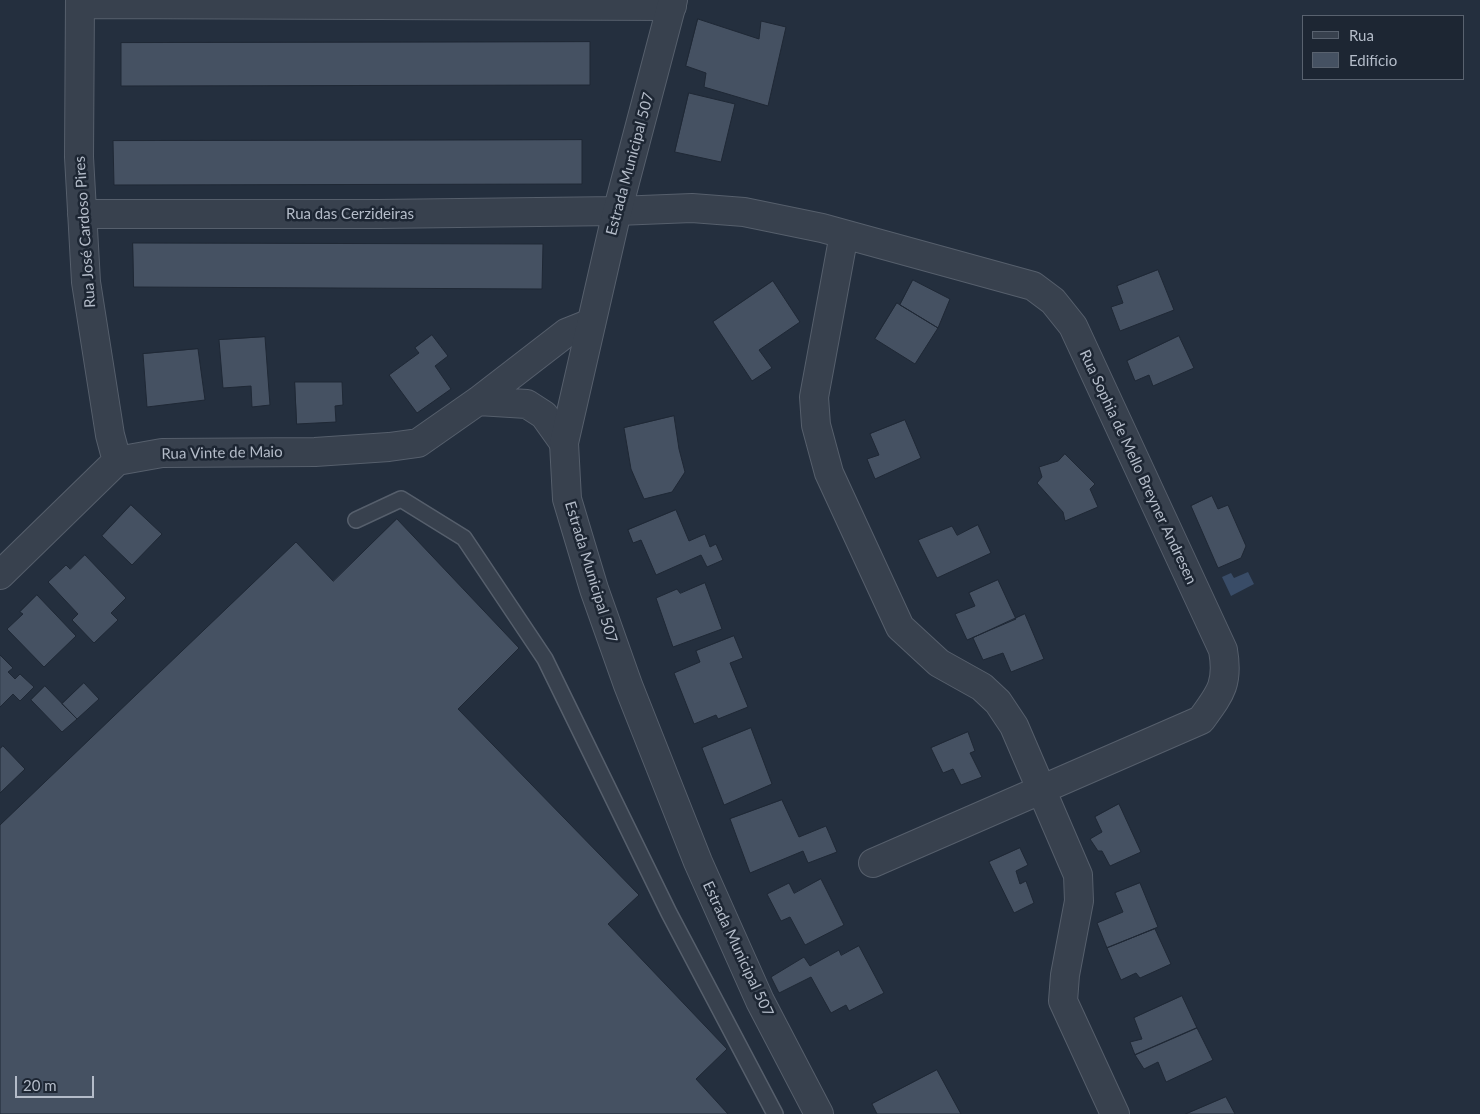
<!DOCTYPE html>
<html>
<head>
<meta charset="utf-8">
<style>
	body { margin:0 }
	#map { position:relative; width:1480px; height:1114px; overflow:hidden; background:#242f3e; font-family:Lato,sans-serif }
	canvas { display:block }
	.legend { position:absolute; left:1302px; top:15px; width:162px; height:65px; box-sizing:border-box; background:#1d2633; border:1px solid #59626f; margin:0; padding:6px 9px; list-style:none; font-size:15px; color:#b4bcc9 }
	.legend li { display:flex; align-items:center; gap:10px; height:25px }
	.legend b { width:25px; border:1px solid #59626f }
	.scale { position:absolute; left:15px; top:1076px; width:79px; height:22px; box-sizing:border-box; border:2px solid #b4bcc9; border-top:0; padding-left:6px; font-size:15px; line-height:18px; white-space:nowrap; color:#b4bcc9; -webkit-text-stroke:4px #1d2633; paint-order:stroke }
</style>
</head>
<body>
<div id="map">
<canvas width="1480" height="1114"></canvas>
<ul class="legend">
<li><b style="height:6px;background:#38414e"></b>Rua</li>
<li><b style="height:14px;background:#455162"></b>Edifício</li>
</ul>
<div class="scale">20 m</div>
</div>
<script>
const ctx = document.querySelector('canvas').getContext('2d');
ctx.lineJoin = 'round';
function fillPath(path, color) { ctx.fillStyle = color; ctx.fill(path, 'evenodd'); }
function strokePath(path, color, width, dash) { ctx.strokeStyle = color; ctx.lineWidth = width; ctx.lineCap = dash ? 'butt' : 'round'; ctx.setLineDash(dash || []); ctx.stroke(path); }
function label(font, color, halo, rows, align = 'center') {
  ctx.font = font + ' Lato,sans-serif'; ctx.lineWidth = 5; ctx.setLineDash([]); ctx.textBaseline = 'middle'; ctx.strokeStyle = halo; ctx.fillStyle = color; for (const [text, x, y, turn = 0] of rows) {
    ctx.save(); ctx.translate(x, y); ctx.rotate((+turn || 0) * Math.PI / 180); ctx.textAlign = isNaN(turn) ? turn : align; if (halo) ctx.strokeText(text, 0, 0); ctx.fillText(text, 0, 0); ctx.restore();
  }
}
fillPath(new Path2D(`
	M 1248,572 L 1254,584 L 1231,596 L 1222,577 L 1231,573 L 1234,578 Z`), '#394c67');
const building = new Path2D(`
	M 698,19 L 759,39 L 761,21 L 786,27 L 768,106 L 704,87 L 706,73 L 686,66 Z
	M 590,42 L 590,85 L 121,86 L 121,43 Z
	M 689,93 L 735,104 L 721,162 L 675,152 Z
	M 582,140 L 582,184 L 114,185 L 113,141 Z
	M 133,243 L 543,244 L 542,289 L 134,287 Z
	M 1158,270 L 1174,310 L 1120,331 L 1111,307 L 1123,303 L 1117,286 Z
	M 913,280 L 950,299 L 938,328 L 900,305 Z
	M 773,281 L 800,322 L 759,350 L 772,368 L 752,381 L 713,322 Z
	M 897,303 L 938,328 L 915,364 L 875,339 Z
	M 432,335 L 448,356 L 435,366 L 451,389 L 417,413 L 389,375 L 419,353 L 415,348 Z
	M 1179,336 L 1194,368 L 1153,386 L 1149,375 L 1135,381 L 1127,361 Z
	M 265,337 L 270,405 L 252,407 L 251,386 L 223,388 L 219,340 Z
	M 198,349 L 205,400 L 147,407 L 143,354 Z
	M 295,382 L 342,382 L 343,405 L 335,406 L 336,422 L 297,424 Z
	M 674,416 L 679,449 L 685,472 L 672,492 L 644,499 L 631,469 L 624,428 Z
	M 905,420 L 921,458 L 875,479 L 867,459 L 879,455 L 870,434 Z
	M 1065,454 L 1095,484 L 1090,489 L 1098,507 L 1065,521 L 1063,512 L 1037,483 L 1042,477 L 1039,467 L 1058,461 Z
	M 1212,496 L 1218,509 L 1228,505 L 1246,546 L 1241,558 L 1218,568 L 1191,506 Z
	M 131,505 L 162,534 L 132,565 L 102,536 Z
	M 676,510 L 689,541 L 705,534 L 710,547 L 716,544 L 723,560 L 707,567 L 701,555 L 656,575 L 641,540 L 633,543 L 628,530 Z
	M 397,519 L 519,648 L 458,709 L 639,895 L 608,924 L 727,1049 L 696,1079 L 728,1114 L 0,1114 L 0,825 L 296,542 L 333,581 Z
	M 978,525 L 991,553 L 937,578 L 918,540 L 952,526 L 957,535 Z
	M 85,555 L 126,598 L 111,613 L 118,620 L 94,643 L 72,620 L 78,614 L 48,582 L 66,565 L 70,569 Z
	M 998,580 L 1016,619 L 967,640 L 955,614 L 975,606 L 969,593 Z
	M 705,583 L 722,629 L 673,647 L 656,598 L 677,589 L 680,593 Z
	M 37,595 L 76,636 L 44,667 L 7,629 L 23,614 L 20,612 Z
	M 1025,614 L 1044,659 L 1011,672 L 1003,653 L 983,660 L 973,638 Z
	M 734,636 L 743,658 L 730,663 L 748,707 L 718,719 L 716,715 L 694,724 L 674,673 L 700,662 L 696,651 Z
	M 0,655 L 13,668 L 8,672 L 15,679 L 20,674 L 34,687 L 20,701 L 13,694 L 0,707 Z
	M 84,683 L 99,699 L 77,719 L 62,704 Z
	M 45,686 L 77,719 L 62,732 L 31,700 Z
	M 751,728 L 772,784 L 724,805 L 702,748 Z
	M 968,732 L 975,751 L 970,753 L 982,777 L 961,785 L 953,769 L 943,773 L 931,748 Z
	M 3,746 L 25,769 L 0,793 L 0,749 Z
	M 782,800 L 799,837 L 826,826 L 837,852 L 808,863 L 803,851 L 750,873 L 730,819 Z
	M 1119,804 L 1141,852 L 1110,866 L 1102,851 L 1098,851 L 1090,839 L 1102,832 L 1095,817 Z
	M 1020,848 L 1028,865 L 1016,871 L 1020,884 L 1026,881 L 1034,903 L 1014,913 L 989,862 Z
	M 821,879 L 844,925 L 805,945 L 790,917 L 781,921 L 767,894 L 789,883 L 794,893 Z
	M 1140,883 L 1158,927 L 1107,948 L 1097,923 L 1123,912 L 1115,893 Z
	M 1155,929 L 1171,964 L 1140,978 L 1136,973 L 1121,980 L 1107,948 Z
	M 859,946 L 884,993 L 849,1011 L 846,1005 L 831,1013 L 811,977 L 779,993 L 771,977 L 804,957 L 810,966 L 839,950 L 841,955 Z
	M 1182,996 L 1197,1028 L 1135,1055 L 1130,1042 L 1142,1039 L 1134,1018 Z
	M 1197,1028 L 1213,1060 L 1166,1082 L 1158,1062 L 1144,1069 L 1135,1055 Z
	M 937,1070 L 961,1114 L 877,1114 L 872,1104 Z
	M 1226,1097 L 1235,1114 L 1186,1114 Z`);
fillPath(building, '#455162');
strokePath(building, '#1f2835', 1);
const service = new Path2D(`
	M 356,520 L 401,499 L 464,538 L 545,659 L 669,913 L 775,1114`);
const minor = new Path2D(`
	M 80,0 L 79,157 L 86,282 L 110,435 L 117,461
	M 80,4 L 672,6
	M 82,214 L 379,214 L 617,211 L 692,208 L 744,212 L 822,228 L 1033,286 L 1053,301 L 1073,326 L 1223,650 C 1229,684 1220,694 1201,720 L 873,863
	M 844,234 L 814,397 L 816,425 L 829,473 L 900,627 L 939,663 L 982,687 L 998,702 L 1014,726 L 1078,875 L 1079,901 L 1065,975 L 1063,1001 L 1115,1114
	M 478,401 L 527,404 L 544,415 L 564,443
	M 0,575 L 117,461 L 162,453 L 315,452 L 389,447 L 418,443 L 478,401 L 566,333 L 591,323`);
const tertiary = new Path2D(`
	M 673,0 L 615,220 L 564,443 L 567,499 L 594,589 L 628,685 L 698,862 L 760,1001 L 819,1114`);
strokePath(service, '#565f6c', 18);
strokePath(minor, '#565f6c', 30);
strokePath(tertiary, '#565f6c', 30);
strokePath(service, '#38414e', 15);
strokePath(minor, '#38414e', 28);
strokePath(tertiary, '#38414e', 28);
label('15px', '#b4bcc9', '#1d2633', [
	["Estrada Municipal 507",630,164,-75],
	["Rua das Cerzideiras",350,214],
	["Rua José Cardoso Pires",85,232,-94],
	["Rua Vinte de Maio",222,453,-1],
	["Rua Sophia de Mello Breyner Andresen",1138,467,65],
	["Estrada Municipal 507",591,572,73],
	["Estrada Municipal 507",738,949,65]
]);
</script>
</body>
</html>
